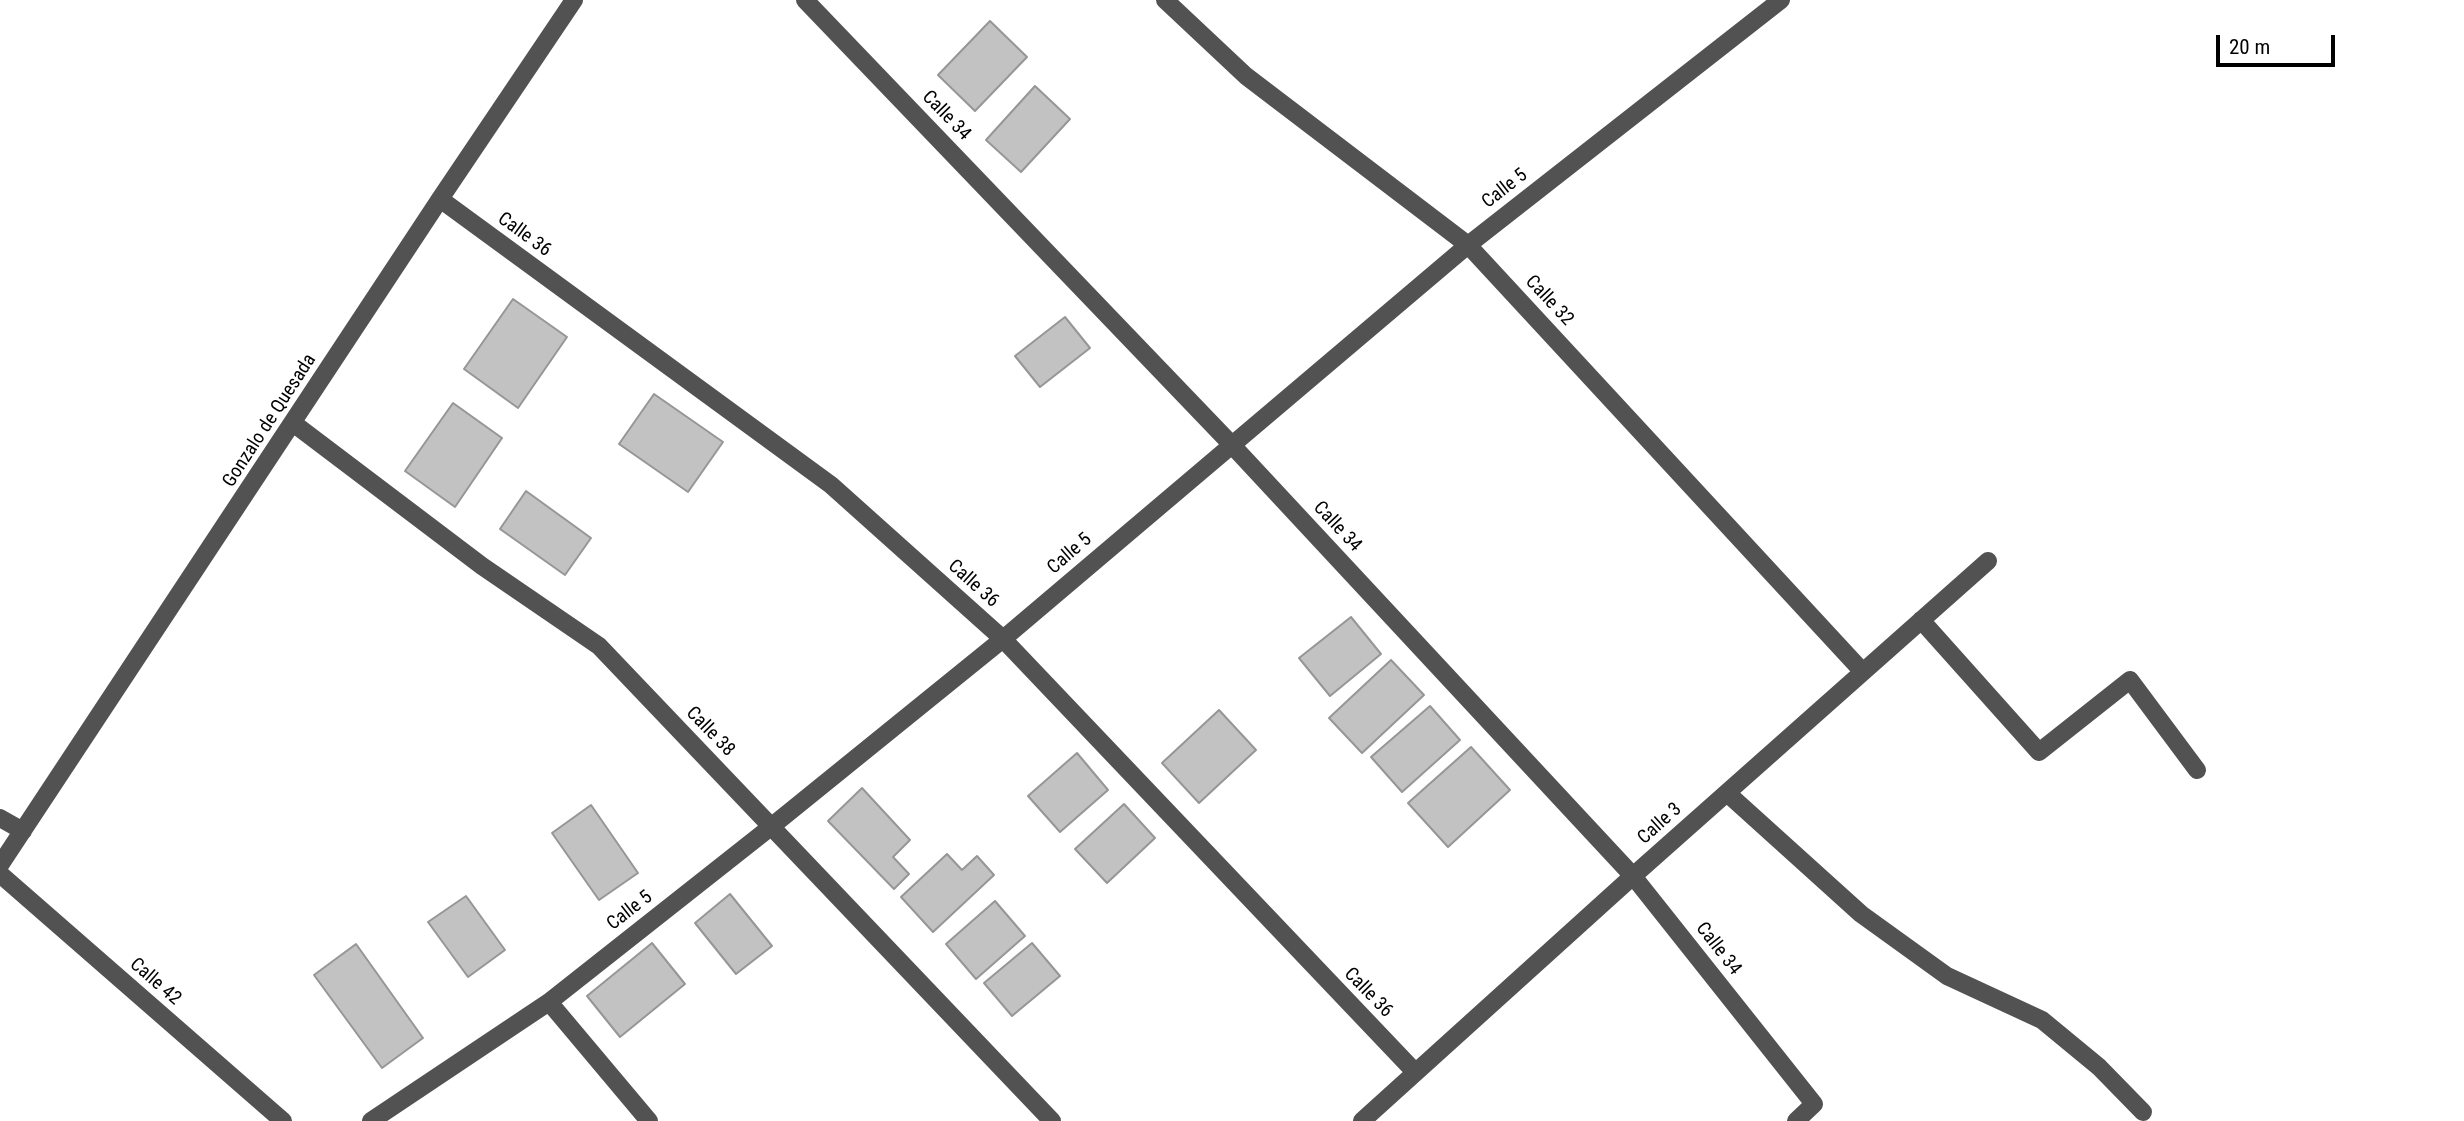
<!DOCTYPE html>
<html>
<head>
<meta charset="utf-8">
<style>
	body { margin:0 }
	#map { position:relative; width:2464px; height:1121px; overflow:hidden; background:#fff; font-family:"Roboto Condensed",sans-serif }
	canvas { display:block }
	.scale { position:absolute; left:2216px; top:35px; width:119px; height:32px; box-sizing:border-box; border:4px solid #000; border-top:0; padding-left:9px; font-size:21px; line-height:24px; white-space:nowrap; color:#000; -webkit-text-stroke:5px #fff; paint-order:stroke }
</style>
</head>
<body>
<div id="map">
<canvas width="2464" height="1121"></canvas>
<div class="scale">20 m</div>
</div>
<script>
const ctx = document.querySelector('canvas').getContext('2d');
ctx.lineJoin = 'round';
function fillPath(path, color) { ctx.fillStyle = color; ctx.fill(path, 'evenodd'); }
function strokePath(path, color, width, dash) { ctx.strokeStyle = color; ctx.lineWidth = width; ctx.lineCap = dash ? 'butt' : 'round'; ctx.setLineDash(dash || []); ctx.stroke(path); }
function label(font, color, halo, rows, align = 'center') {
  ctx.font = font + ' "Roboto Condensed",sans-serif'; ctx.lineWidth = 5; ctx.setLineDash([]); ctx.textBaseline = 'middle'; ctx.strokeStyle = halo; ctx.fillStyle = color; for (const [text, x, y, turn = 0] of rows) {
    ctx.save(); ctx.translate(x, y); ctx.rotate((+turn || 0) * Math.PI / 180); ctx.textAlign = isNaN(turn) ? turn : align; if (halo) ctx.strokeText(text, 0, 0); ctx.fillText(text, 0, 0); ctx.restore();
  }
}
const building = new Path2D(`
	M 990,21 L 1027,57 L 975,111 L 938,75 Z
	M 1035,86 L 1070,119 L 1021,172 L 986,140 Z
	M 513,299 L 567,337 L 518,408 L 464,369 Z
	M 1065,317 L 1090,348 L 1040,387 L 1015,356 Z
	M 654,394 L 723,442 L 688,492 L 619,444 Z
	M 453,403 L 502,438 L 455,507 L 405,471 Z
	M 526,491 L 591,538 L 565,575 L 500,529 Z
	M 1351,617 L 1381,654 L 1330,696 L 1299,658 Z
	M 1391,660 L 1424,695 L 1362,753 L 1329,718 Z
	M 1430,706 L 1460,740 L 1402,792 L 1371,757 Z
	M 1219,710 L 1256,750 L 1199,803 L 1162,763 Z
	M 1471,747 L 1510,790 L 1448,847 L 1408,803 Z
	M 1077,753 L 1108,790 L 1060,832 L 1028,796 Z
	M 862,788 L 910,840 L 893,857 L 909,874 L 894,889 L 828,821 Z
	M 1124,804 L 1155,838 L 1107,883 L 1075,849 Z
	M 591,805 L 638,873 L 599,900 L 552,833 Z
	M 947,854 L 962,870 L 977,856 L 994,875 L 933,932 L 901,897 Z
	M 730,894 L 772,946 L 736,974 L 695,923 Z
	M 466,896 L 505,950 L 468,977 L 428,922 Z
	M 995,901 L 1025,936 L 976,979 L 946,944 Z
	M 652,943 L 685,984 L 620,1037 L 587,996 Z
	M 1032,943 L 1060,976 L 1012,1016 L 984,983 Z
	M 356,944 L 423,1038 L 382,1068 L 314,975 Z`);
fillPath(building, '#c2c2c2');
strokePath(building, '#969696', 2);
strokePath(new Path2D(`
	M 805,0 L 1231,444 L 1633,876 L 1814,1104 L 1796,1121
	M 1165,0 L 1246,76 L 1468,245 L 1863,672
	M 440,199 L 831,485 L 1003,639 L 1415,1072
	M 293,423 L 482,566 L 599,646 L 1052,1121
	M 1921,620 L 2039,752 L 2130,680 L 2197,770
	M 1727,793 L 1861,914 L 1947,976 L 2042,1020 L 2099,1067 L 2143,1112
	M 0,818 L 23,831
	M 0,865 L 440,199 L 574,0
	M 0,874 L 283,1121
	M 549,1002 L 649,1121
	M 371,1121 L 549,1002 L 772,826 L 1003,639 L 1468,245 L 1781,0
	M 1362,1121 L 1633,876 L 1988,561`), '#525252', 18);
label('19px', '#000', '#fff', [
	["Calle 34",946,116,46],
	["Calle 5",1505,189,-38],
	["Calle 36",524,235,36],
	["Calle 32",1549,301,47],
	["Gonzalo de Quesada",270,421,-57],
	["Calle 34",1337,527,47],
	["Calle 5",1070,554,-41],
	["Calle 36",973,584,42],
	["Calle 38",710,732,46],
	["Calle 3",1660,824,-42],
	["Calle 5",630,911,-38],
	["Calle 34",1718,949,52],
	["Calle 42",155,982,41],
	["Calle 36",1368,993,46]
]);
</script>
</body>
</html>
